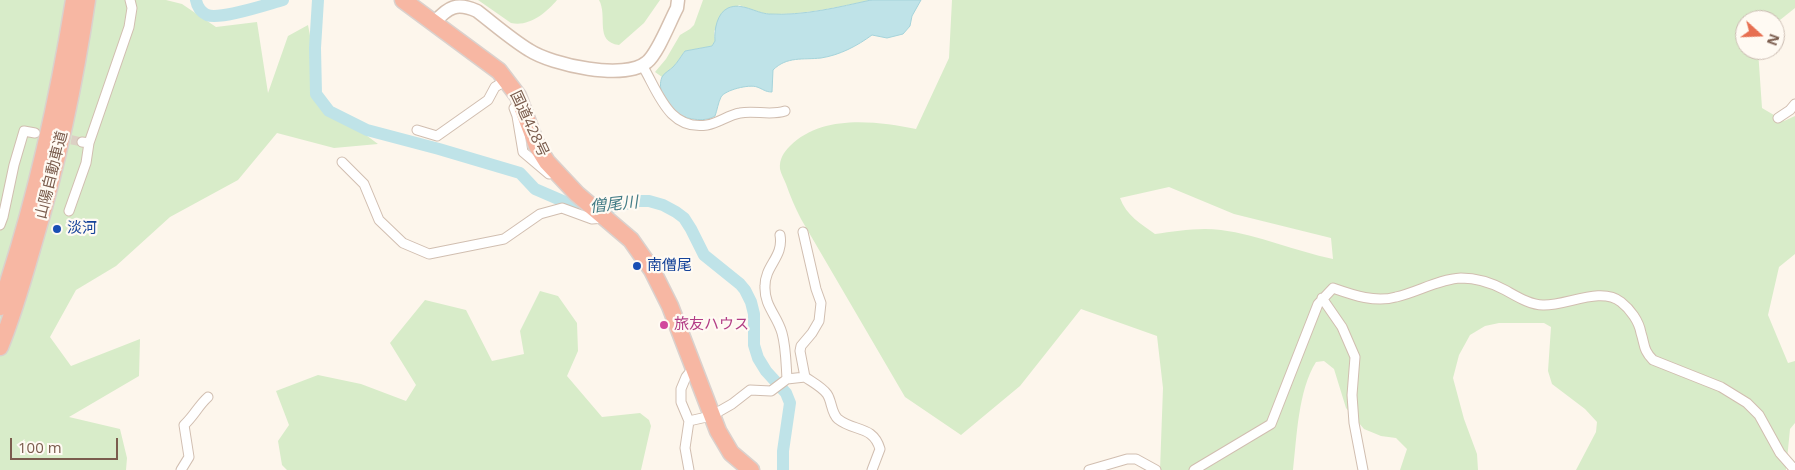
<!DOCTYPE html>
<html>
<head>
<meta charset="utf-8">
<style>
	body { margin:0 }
	#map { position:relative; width:1795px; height:470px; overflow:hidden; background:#fdf6ec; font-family:"Open Sans",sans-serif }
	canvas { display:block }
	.north { position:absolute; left:1735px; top:10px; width:50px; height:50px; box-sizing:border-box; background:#fffaf3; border:1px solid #cabbb1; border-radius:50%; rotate:110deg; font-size:14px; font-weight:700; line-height:20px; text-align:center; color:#7a5c4d }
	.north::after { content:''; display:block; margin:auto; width:18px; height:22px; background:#e76f51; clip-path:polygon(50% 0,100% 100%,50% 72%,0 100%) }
	.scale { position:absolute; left:10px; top:438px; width:108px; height:22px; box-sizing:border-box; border:2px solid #7a5c4d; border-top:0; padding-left:6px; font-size:15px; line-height:18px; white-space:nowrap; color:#7a5c4d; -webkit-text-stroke:4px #fffaf3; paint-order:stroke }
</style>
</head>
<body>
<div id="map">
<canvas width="1795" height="470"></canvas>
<div class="north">N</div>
<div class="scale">100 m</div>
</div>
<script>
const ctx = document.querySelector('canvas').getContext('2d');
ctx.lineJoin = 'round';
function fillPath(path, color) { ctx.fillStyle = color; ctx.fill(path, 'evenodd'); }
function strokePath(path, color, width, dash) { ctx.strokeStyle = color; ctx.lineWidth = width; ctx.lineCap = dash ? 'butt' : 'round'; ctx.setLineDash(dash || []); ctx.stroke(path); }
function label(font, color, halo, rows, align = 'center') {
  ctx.font = font + ' "Open Sans","Noto Sans JP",sans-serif'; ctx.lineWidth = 4.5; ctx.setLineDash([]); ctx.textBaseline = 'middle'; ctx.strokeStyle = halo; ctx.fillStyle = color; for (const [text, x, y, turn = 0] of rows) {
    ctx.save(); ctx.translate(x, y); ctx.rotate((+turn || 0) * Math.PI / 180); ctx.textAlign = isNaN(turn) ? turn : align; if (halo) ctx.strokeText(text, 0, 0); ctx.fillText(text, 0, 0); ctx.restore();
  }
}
fillPath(new Path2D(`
	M 0,0 L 166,0 L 182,4 L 216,27 L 257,22 L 268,93 L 288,36 L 308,25 L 323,103 L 378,144 L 334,148 L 277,133 L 238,180 L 170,217 L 116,266 L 76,290 L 50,337 L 71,366 L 140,339 L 139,376 L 69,417 L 120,429 L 127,458 L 126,470 L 0,470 Z
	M 478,0 L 557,0 C 546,13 529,27 511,23 Z
	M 599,0 L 660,0 L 644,23 L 619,45 C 594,42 608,16 599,0 Z
	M 703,0 L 871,0 C 838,7 804,15 770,14 C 759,13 749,9 739,5 L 714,31 L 715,41 L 712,46 L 685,51 L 675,65 L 662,77 L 655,72 L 666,59 L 680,35 L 690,29 L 694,25 Z
	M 952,0 L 1795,0 L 1795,8 L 1775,24 L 1775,20 L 1745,20 L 1745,50 L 1758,50 L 1762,108 L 1784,121 L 1795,116 L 1795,254 L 1779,267 L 1768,315 L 1788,363 L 1795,361 L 1795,423 L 1790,429 L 1786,470 L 1576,470 L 1596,432 L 1597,422 L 1585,409 L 1552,384 L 1548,371 L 1551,327 L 1544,323 L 1499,323 L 1485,326 L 1470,335 L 1459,355 L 1453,378 L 1464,419 L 1477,454 L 1478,470 L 1400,470 L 1407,449 L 1396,438 L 1381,436 L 1364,429 L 1346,408 L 1334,369 L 1324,361 L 1316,362 C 1298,391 1297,436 1293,470 L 1160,470 L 1163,388 L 1157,336 L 1081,309 L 1020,386 L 961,435 L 905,397 L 801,219 C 795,207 790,196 786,184 C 784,179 781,174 780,169 C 779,159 784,152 790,146 C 822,114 876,121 916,129 L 949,58 ZM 1169,187 L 1234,214 L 1331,238 L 1333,259 C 1295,251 1259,235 1221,230 C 1200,227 1176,231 1155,234 C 1141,224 1126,215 1120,198 Z
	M 540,291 L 558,296 L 577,323 L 578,351 L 567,376 L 602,417 L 640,413 L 649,420 L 651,426 L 641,470 L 287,470 L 282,465 L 278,441 L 289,425 L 276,391 L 318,375 L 361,384 L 406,401 L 416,385 L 390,343 L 425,300 L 466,310 L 492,361 L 524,354 L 520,331 Z`), '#d8ecc9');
const water = new Path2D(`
	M 871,0 L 921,0 L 912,16 L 910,26 L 903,34 L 887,38 L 872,35 C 857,46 840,55 821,58 C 803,60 787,56 773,70 L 772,92 C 765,92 763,89 757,87 C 749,84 725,90 721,97 C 718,103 717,111 715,116 C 704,123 685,119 674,112 C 665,106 657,88 662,77 C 664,73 670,70 673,67 C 678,62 681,56 685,51 L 712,46 L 715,41 C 714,30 717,13 728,8 C 742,2 755,13 769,14 C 803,16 839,7 871,0 Z`);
fillPath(water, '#bfe3e8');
strokePath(water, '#a5d3da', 1);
strokePath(new Path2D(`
	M 196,0 C 197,6 201,12 207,15 C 221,20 268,4 283,0
	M 318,0 L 315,48 L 316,94 L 329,111 L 367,130 L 439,149 L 520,173 L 535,189 L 579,208 L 609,208 L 639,201 L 649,201 L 663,205 L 676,212 L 684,218 L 691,229 L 704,255 L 740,284 L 745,290 L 751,302 L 754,314 L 754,345 L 758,358 L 766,371 L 786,393 L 790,403 L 783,451 L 783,470`), '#bfe3e8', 12);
strokePath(new Path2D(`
	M 58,137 L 82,142`), '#dcd0c4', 9, [9, 4.5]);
const street = new Path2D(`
	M 642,65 C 658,91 668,131 707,125 C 719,123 728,115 740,113 C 755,110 770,116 785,111
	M 514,108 L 517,116 L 523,152 L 549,174
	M 1778,118 L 1790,110 L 1795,104
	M 417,130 L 437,136 L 488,100 L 495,87 L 507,80
	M 82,142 L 89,143 L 129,27 L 132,8 L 130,0
	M 342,162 L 364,184 L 379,220 L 403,243 L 429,254 L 504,239 L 540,214 L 562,208 L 592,219 L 605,218
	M 69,211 L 86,163 L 89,143
	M 0,225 L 3,217 L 14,165 L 24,131 L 35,133
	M 803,232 L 816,289 L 821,303 L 819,321 L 812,333 L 801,346 L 800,351 L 805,377 C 812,382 822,387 827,394 C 832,401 831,413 838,419 C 854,432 873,425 880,449 L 872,470
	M 780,235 C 784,257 765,265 765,286 C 764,306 777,315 782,333 C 786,347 786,364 787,379
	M 1322,298 L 1342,327 L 1355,357 L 1352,395 L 1354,423 L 1363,470
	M 689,421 L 711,416 L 732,404 L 750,390 L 771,391 L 787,379 L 805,377
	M 181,470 L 189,457 L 184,425 C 194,416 198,406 208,397
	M 689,470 L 685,448 L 689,421 L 681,402 L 681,389 L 686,377 L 694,367
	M 1089,470 L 1127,459 L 1136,459 L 1156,470
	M 1194,470 L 1271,424 L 1318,304 L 1333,288 C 1353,295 1375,303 1396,297 C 1418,292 1439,279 1461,278 C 1476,278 1492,283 1505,290 C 1516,296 1530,305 1543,305 C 1566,306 1601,286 1621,302 C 1630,309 1639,321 1641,333 C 1645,345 1643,350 1653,360 L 1721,387 L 1747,403 L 1759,415 L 1780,453 L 1795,470`);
const secondary = new Path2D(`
	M 435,22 C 448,7 457,2 477,11 C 494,24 511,39 529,50 C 552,65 625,81 647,62 C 658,53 670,21 677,8 L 678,0`);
const highway = new Path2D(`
	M 403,0 L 499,71 L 518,96 L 537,146 L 547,162 L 577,194 L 631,240 L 652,270 L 670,306 L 718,431 L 731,453 L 751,470
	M 0,307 C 34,207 57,105 74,0
	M 0,347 C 14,313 24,277 34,242 C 58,162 75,82 87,0`);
strokePath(street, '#d1beb0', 11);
strokePath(secondary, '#d6c0b0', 15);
strokePath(highway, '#dad1cd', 19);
strokePath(street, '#fff', 9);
strokePath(secondary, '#fff', 12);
strokePath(highway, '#f7b7a3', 16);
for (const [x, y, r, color] of [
	[57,229,5,"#1a4fb4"],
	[637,266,5,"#1a4fb4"],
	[664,325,5,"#d1479c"]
]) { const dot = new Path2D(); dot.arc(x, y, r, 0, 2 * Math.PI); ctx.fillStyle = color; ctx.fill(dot); strokePath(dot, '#fffaf3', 2); }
label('15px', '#7a5c4d', '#fffaf3', [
	["国道428号",529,124,65],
	["山陽自動車道",52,175,-76]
]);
label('15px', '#164399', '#fffaf3', [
	["淡河",67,229],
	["南僧尾",647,266]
], 'left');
label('15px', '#b23c85', '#fffaf3', [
	["旅友ハウス",674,325]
], 'left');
label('italic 16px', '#437c86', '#fffaf3', [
	["僧尾川",614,205,-6]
]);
</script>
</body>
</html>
